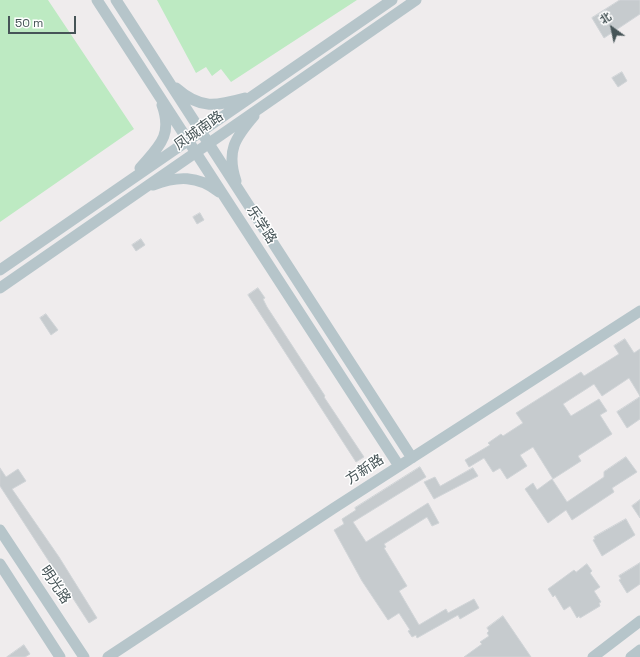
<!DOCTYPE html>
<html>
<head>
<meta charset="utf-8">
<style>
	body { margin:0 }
	#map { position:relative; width:640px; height:657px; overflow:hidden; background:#efeced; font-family:"Space Grotesk","Noto Sans SC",sans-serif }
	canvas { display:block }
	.north { position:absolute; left:592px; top:8px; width:40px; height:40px; -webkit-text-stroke:3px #fff; paint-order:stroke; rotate:327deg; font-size:11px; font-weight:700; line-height:16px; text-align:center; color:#465457 }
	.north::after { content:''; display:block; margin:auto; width:14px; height:18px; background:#465457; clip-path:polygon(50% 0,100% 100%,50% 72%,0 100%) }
	.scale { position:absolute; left:8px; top:16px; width:68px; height:18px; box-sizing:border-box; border:2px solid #465457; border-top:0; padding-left:5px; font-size:12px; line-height:14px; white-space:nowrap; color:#465457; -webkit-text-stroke:3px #fff; paint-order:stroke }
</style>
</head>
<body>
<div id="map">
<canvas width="640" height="657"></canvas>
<div class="north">北</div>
<div class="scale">50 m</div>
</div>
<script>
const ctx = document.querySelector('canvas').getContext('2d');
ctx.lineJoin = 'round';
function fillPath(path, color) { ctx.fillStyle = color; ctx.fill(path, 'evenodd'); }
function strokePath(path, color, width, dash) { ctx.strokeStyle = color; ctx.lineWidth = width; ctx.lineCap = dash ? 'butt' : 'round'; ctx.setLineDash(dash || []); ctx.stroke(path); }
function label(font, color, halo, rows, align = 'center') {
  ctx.font = font + ' "Space Grotesk","Noto Sans SC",sans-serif'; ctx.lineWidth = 3; ctx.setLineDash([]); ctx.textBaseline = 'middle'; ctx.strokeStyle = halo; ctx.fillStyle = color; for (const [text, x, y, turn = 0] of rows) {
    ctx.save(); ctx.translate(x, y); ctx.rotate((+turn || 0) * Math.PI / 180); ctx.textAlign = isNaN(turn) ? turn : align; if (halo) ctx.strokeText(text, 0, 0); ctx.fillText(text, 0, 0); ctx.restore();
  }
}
fillPath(new Path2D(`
	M 0,0 L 48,0 L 134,129 L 0,222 Z
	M 157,0 L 357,0 L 231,82 L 221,69 L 212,76 L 206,67 L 196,73 Z`), '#bdeac2');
const building = new Path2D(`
	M 620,0 L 640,0 L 640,14 L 604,38 L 592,18 Z
	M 622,72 L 627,81 L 618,87 L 612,78 Z
	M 200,213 L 204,220 L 197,224 L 193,217 Z
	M 141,239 L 145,245 L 136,251 L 132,245 Z
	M 258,288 L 265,298 L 263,299 L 267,307 L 325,396 L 324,397 L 364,457 L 356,462 L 248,295 Z
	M 46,314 L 58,330 L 51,335 L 40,318 Z
	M 625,339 L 634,353 L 640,349 L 640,396 L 629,378 L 602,396 L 594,384 L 563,404 L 571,416 L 599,399 L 607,411 L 600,415 L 612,434 L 578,456 L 581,461 L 553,479 L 533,447 L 520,455 L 527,466 L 507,479 L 500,468 L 493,472 L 484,458 L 469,467 L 465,460 L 490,445 L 488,443 L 501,434 L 503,436 L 523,423 L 516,413 L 581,372 L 584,376 L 619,354 L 614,346 Z
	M 640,397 L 640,419 L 627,428 L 617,412 Z
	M 626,457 L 637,472 L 612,488 L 614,492 L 572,520 L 566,510 L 548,523 L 525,489 L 533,483 L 537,490 L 552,479 L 567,502 L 604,477 L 604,472 Z
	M 420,467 L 426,477 L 353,522 L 366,542 L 428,503 L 439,523 L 432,526 L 427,517 L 384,544 L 386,547 L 384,548 L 407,586 L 399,591 L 419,625 L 446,609 L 448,613 L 474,599 L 479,608 L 460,619 L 458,615 L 417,638 L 416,635 L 412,637 L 408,631 L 410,630 L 399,613 L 388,620 L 362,581 L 334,530 L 344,524 L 342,519 L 356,510 L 355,508 Z
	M 0,468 L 6,477 L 18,469 L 26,481 L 12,489 L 59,557 L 97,618 L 89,623 L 0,486 Z
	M 473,468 L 478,476 L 434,499 L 424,482 L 435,477 L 440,486 Z
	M 640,500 L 640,518 L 632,506 Z
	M 626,519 L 635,535 L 602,556 L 593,540 L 595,539 L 594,537 Z
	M 640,563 L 640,584 L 627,593 L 619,580 L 621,579 L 619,576 Z
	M 587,564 L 592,571 L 590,573 L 600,587 L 594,591 L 601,602 L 599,603 L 600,606 L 580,618 L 579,616 L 577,618 L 570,606 L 564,610 L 555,595 L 553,597 L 548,589 L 574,570 L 576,572 Z
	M 503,616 L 531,657 L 464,657 L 482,644 L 480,642 L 489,636 L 487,633 L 489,631 L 487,628 Z
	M 24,645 L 30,654 L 25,657 L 7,657 Z`);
fillPath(building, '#c6cbce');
strokePath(building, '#d0d4d7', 1);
strokePath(new Path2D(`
	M 97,0 L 399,466
	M 116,0 L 412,458
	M 176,88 C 201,110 216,106 245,98
	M 140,168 C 159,146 173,136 162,105
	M 236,181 C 226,151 235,138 254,116
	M 153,185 C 177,176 198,175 219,192
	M 0,270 L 392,0
	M 0,288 L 416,0
	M 0,530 L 84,657
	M 0,564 L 60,657
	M 108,657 L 334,508 L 640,311
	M 593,657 L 640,621
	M 631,657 L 640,650`), '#b6c5ca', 11);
label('14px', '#465457', '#fff', [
	["凤城南路",199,131,-35],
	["乐学路",261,225,57],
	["方新路",365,470,-33],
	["明光路",55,585,56]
]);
</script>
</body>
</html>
